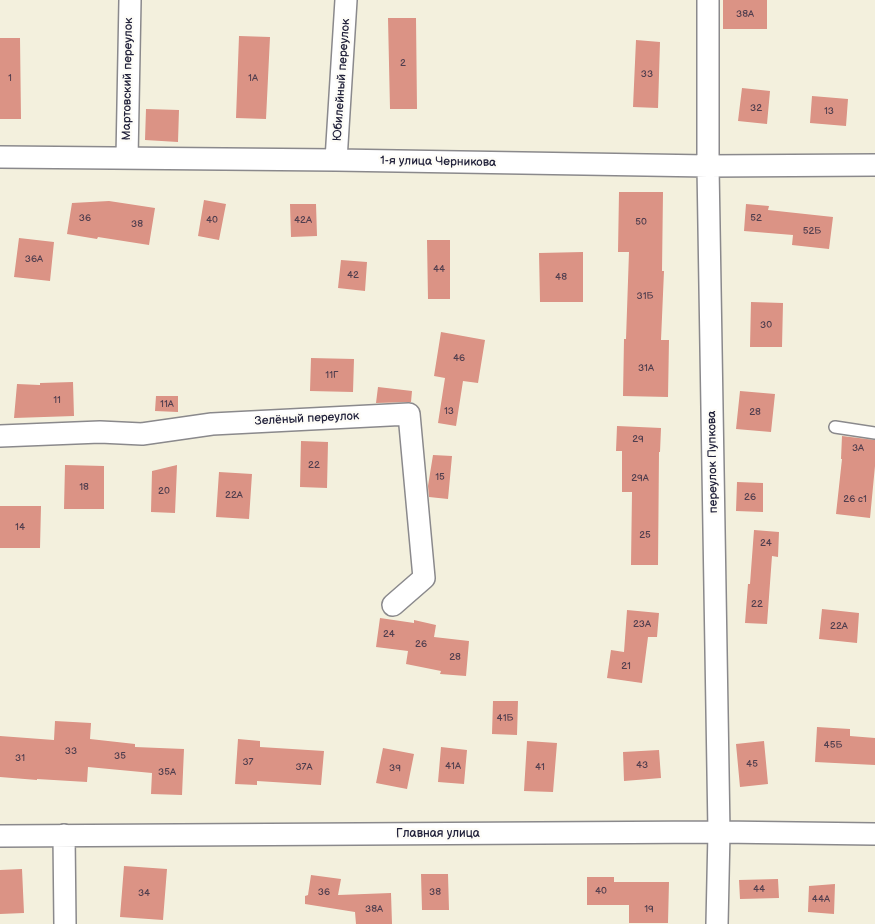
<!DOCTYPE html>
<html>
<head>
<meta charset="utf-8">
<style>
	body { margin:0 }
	canvas { display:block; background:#f3f0dd }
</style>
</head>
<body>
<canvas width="875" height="924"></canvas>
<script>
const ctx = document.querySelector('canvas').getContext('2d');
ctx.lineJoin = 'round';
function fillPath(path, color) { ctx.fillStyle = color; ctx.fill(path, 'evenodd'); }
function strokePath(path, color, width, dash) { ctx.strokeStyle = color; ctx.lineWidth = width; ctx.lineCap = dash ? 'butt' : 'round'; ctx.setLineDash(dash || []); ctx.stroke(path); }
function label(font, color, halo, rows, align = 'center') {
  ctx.font = font + ' "Balsamiq Sans",sans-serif'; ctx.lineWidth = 4.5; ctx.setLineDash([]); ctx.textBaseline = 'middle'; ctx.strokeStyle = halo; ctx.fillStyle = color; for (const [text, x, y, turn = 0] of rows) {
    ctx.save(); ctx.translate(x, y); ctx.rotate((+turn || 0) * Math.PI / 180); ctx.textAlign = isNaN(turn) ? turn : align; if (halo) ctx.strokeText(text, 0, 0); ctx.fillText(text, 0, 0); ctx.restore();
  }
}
fillPath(new Path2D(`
	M 723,0 L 767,0 L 767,29 L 723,29 Z
	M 388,18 L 416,18 L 417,109 L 390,109 Z
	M 239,36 L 270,37 L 266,119 L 236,118 Z
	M 0,38 L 20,38 L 21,119 L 0,119 Z
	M 636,40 L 660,42 L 658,108 L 633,107 Z
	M 742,88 L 770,91 L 767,124 L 738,121 Z
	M 812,96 L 848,99 L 846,126 L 810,123 Z
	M 146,109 L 179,110 L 178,142 L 145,140 Z
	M 619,192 L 663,192 L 662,271 L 664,271 L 661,340 L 669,340 L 668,397 L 623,396 L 624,339 L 626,339 L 629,252 L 618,252 Z
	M 204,200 L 226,204 L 219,240 L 198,236 Z
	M 109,201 L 155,208 L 149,245 L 98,237 L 97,239 L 67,234 L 72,203 Z
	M 290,204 L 316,204 L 317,236 L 291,237 Z
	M 746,204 L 769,206 L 768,210 L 833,217 L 829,249 L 792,245 L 793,235 L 744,231 Z
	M 19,238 L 54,242 L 50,281 L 14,277 Z
	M 427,240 L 450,240 L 450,299 L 428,299 Z
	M 583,252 L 583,302 L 540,302 L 539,253 Z
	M 341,260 L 367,262 L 365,291 L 338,288 Z
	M 751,302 L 783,303 L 782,347 L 750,347 Z
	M 441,332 L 485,340 L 478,383 L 463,381 L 456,426 L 438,423 L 445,378 L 434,376 Z
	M 311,358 L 354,359 L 353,392 L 310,391 Z
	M 73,382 L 74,416 L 14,418 L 17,384 L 40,385 L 40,383 Z
	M 378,387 L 412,391 L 411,402 L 376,403 Z
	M 740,391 L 775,394 L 771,432 L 736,429 Z
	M 156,396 L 178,396 L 178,412 L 155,411 Z
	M 617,426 L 661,428 L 660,452 L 659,452 L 658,565 L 631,565 L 632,492 L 622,492 L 622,451 L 616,451 Z
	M 842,436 L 875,440 L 875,466 L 870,518 L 836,514 L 842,459 L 841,459 Z
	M 301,441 L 328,442 L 327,488 L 300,487 Z
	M 433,455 L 452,456 L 448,499 L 429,497 L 428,486 Z
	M 65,465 L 104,466 L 104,509 L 64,509 Z
	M 177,465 L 175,513 L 151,512 L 152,471 Z
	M 219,472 L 252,474 L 249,519 L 216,517 Z
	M 737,482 L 763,483 L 763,512 L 736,511 Z
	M 0,506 L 41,506 L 40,548 L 0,548 Z
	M 754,530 L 779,532 L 778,557 L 772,556 L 767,624 L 745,623 L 748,584 L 750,584 Z
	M 822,609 L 859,613 L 857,643 L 819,639 Z
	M 627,610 L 659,613 L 657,637 L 648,637 L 642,683 L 607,678 L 611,650 L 624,652 Z
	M 380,618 L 414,623 L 414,620 L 436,625 L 434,637 L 469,641 L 466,676 L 440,674 L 441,671 L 406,664 L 408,651 L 376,647 Z
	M 493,701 L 518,701 L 517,735 L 492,734 Z
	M 55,721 L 91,723 L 90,739 L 135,744 L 135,747 L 184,749 L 182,795 L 151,794 L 152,773 L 88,767 L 87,782 L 37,779 L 37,780 L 0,777 L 0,736 L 54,740 Z
	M 817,727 L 850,729 L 850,736 L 875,738 L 875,765 L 815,762 Z
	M 238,739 L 260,741 L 260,747 L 324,751 L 321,785 L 257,781 L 257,785 L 235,784 Z
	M 527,741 L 557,743 L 553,792 L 524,791 Z
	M 764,741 L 768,784 L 740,787 L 736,744 Z
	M 441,747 L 467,750 L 464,784 L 438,782 Z
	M 383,748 L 414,754 L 407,789 L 376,783 Z
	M 659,750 L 661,778 L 624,781 L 623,752 Z
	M 124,866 L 167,869 L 163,920 L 120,917 Z
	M 22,869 L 24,913 L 0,914 L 0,870 Z
	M 421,874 L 448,874 L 449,910 L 422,910 Z
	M 311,875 L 341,879 L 338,895 L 391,893 L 392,924 L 356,924 L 355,912 L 305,904 L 305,896 L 308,895 Z
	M 587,877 L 614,877 L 614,882 L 669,882 L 668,923 L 629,923 L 629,905 L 587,905 Z
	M 778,879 L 779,898 L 740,899 L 739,880 Z
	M 835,884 L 834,914 L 808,912 L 809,886 Z`), '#db9385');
const lane = new Path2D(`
	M 835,427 L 875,433`);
const street = new Path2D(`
	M 708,0 L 708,166 L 719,832 L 717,924
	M 0,157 L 336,160 L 708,166 L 875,165
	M 127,158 L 130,0
	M 336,160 L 346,0
	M 0,436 L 100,432 L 142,434 L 212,424 L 409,414 L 424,578 L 393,605
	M 64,835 L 65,924
	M 0,836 L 719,832 L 875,834`);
strokePath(lane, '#8a898c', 14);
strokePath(street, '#8a898c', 24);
strokePath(lane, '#fff', 11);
strokePath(street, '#fff', 21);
label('10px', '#503e4e', null, [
	["38А",745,14],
	["2",403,63],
	["33",647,74],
	["1",10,78],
	["1А",253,78],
	["32",756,108],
	["13",829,111],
	["36",85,218],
	["52",756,218],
	["40",212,220],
	["42А",303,220],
	["50",641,222],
	["38",137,224],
	["52Б",812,231],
	["36А",34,259],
	["44",439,269],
	["42",353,275],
	["48",561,277],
	["31Б",645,296],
	["30",766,325],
	["46",459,358],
	["31А",646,368],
	["11Г",332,375],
	["11",57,400],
	["11А",167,404],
	["13",449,411],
	["28",755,412],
	["29",638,439],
	["3А",858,448],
	["22",314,465],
	["15",440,477],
	["29А",640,478],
	["18",84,487],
	["20",164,491],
	["22А",234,495],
	["26",750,497],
	["26 с1",855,499],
	["14",20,527],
	["25",645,535],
	["24",766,543],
	["22",757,604],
	["23А",642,624],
	["22А",839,626],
	["24",389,634],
	["26",421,644],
	["28",455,657],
	["21",626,666],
	["41Б",505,718],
	["45Б",833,745],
	["33",71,751],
	["35",120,756],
	["31",20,758],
	["37",248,762],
	["45",752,764],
	["43",642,765],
	["41А",453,766],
	["37А",304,767],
	["41",540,767],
	["39",395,768],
	["35А",167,772],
	["44",759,889],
	["40",601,891],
	["36",324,892],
	["38",435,892],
	["34",144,893],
	["44А",821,899],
	["38А",374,909],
	["19",649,909]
]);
label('12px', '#22223b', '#fdfcf7', [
	["Мартовский переулок",128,79,-89],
	["Юбилейный переулок",342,80,-86],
	["1-я улица Черникова",438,162,1],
	["Зелёный переулок",307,419,-3],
	["переулок Пупкова",713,462,-91],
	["Главная улица",438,834]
]);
</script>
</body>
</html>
